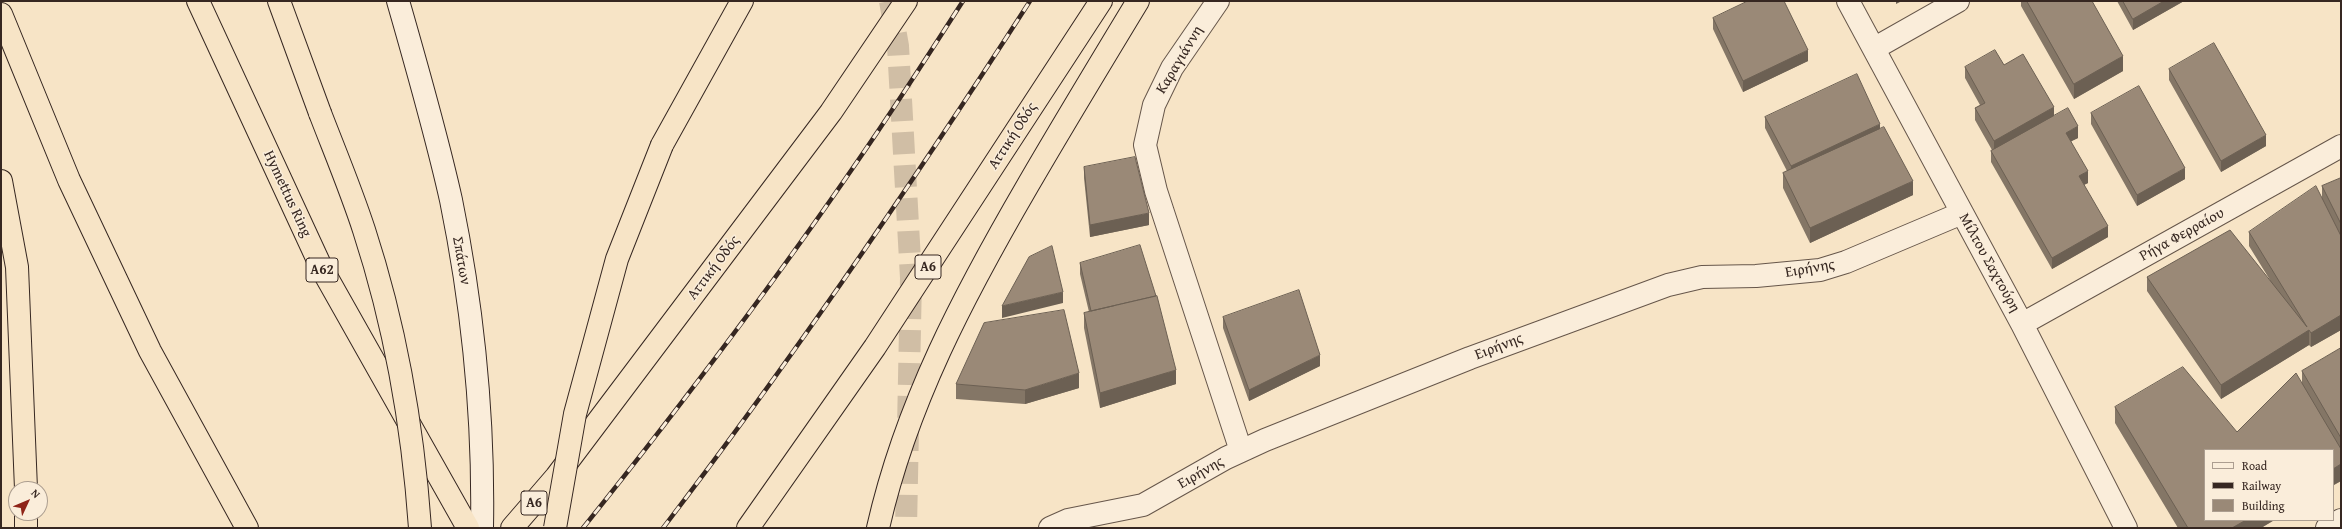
<!DOCTYPE html>
<html>
<head>
<meta charset="utf-8">
<style>
	body { margin:0 }
	#map { position:relative; width:2342px; height:529px; overflow:hidden; background:#f7e4c6; font-family:"Gentium Book Plus",serif }
	canvas { display:block }
	.frame { position:absolute; inset:0; border:2px solid #362721; pointer-events:none }
	.legend { position:absolute; left:2204px; top:449px; width:130px; height:72px; box-sizing:border-box; background:#faedda; border:1px solid #ac9e90; margin:0; padding:5px 7px; list-style:none; font-size:12px; color:#362721 }
	.legend li { display:flex; align-items:center; gap:8px; height:20px }
	.legend b { width:20px; border:1px solid #ac9e90 }
	.north { position:absolute; left:8px; top:481px; width:40px; height:40px; box-sizing:border-box; background:#faedda; border:1px solid #ac9e90; border-radius:50%; rotate:46deg; font-size:11px; font-weight:700; line-height:16px; text-align:center; color:#362721 }
	.north::after { content:''; display:block; margin:auto; width:14px; height:18px; background:#8f2418; clip-path:polygon(50% 0,100% 100%,50% 72%,0 100%) }
</style>
</head>
<body>
<div id="map">
<canvas width="2342" height="529"></canvas>
<div class="frame"></div>
<ul class="legend">
<li><b style="height:5px;background:#faedda"></b>Road</li>
<li><b style="height:5px;background:#362721"></b>Railway</li>
<li><b style="height:11px;background:#9a8977"></b>Building</li>
</ul>
<div class="north">N</div>
</div>
<script>
const ctx = document.querySelector('canvas').getContext('2d');
ctx.lineJoin = 'round';
function strokePath(path, color, width, dash) { ctx.strokeStyle = color; ctx.lineWidth = width; ctx.lineCap = dash ? 'butt' : 'round'; ctx.setLineDash(dash || []); ctx.stroke(path); }
function fillPath(path, color) { ctx.fillStyle = color; ctx.fill(path, 'evenodd'); }
function label(font, color, halo, rows, align = 'center') {
  ctx.font = font + ' "Gentium Book Plus",serif'; ctx.lineWidth = 3; ctx.setLineDash([]); ctx.textBaseline = 'middle'; ctx.strokeStyle = halo; ctx.fillStyle = color; for (const [text, x, y, turn = 0] of rows) {
    ctx.save(); ctx.translate(x, y); ctx.rotate((+turn || 0) * Math.PI / 180); ctx.textAlign = isNaN(turn) ? turn : align; if (halo) ctx.strokeText(text, 0, 0); ctx.fillText(text, 0, 0); ctx.restore();
  }
}
strokePath(new Path2D(`
	M 890,1 L 898,46 L 911,278 L 906,528`), '#d0bea5', 22, [22, 11]);
const street = new Path2D(`
	M 1218,1 L 1172,68 L 1154,105 L 1145,145 L 1156,191 L 1241,451
	M 1848,1 L 2022,324 L 2126,528
	M 1875,48 L 1958,1
	M 2022,324 L 2341,146
	M 1050,528 L 1068,520 L 1143,505 L 1226,458 L 1265,440 L 1470,358 L 1668,285 L 1702,277 L 1756,276 L 1820,270 L 1846,262 L 1962,213
	M 2327,528 L 2341,520`);
const secondary = new Path2D(`
	M 398,1 C 417,67 436,133 451,200 C 473,308 484,418 482,528`);
const highway = new Path2D(`
	M 198,1 L 322,269 L 468,528
	M 279,1 L 320,113
	M 1,14 L 69,180 L 150,351 L 247,528
	M 662,145 L 742,1
	M 1,181 L 17,267 L 26,489
	M 26,528 L 26,513
	M 512,528 L 556,477 L 831,112 L 906,1
	M 748,528 L 875,347 L 1101,1
	M 878,528 C 906,404 964,295 1028,185 C 1064,123 1101,62 1138,1`);
strokePath(street, '#66564a', 24);
strokePath(secondary, '#362721', 24);
strokePath(highway, '#362721', 24);
strokePath(street, '#faedda', 22);
strokePath(secondary, '#faedda', 22);
strokePath(highway, '#f7e4c6', 22);
const rail = new Path2D(`
	M 583,528 C 679,408 772,286 859,159 C 895,107 929,54 963,1
	M 663,528 C 793,358 914,181 1030,1`);
strokePath(rail, '#362721', 4.5);
strokePath(rail, '#faedda', 3, [9]);
const highwayBridge = new Path2D(`
	M 320,113 C 335,152 351,190 364,230 C 395,325 413,428 420,528
	M 555,528 L 575,414 L 617,259 L 662,145`);
strokePath(highwayBridge, '#362721', 24, []);
strokePath(highwayBridge, '#f7e4c6', 22);
fillPath(new Path2D(`
	M 2021,1 L 2092,1 L 2123,71 L 2074,99 L 2021,6 Z
	M 2117,1 L 2184,1 L 2133,30 Z
	M 1713,18 L 1808,61 L 1743,92 L 1713,29 Z
	M 2004,65 L 2054,116 L 2078,138 L 2071,141 L 2088,183 L 2084,185 L 2108,237 L 2052,269 L 1991,162 L 1991,151 L 1992,150 L 1975,120 L 1975,108 L 1980,105 L 1965,78 L 1965,67 Z
	M 2169,69 L 2266,146 L 2221,172 L 2169,80 Z
	M 2091,113 L 2185,179 L 2137,206 L 2091,124 Z
	M 1765,117 L 1880,129 L 1913,195 L 1810,243 L 1783,188 L 1783,173 L 1787,171 L 1765,128 Z
	M 1084,167 L 1149,225 L 1090,237 L 1084,178 Z
	M 2341,178 L 2341,330 L 2311,347 L 2309,345 L 2221,399 L 2147,291 L 2147,277 L 2270,280 L 2249,246 L 2249,232 L 2322,198 L 2322,186 Z
	M 1080,263 L 1176,384 L 1100,408 L 1084,328 L 1084,313 L 1089,312 L 1080,274 Z
	M 1223,317 L 1320,366 L 1249,401 L 1223,328 Z
	M 2341,348 L 2341,481 L 2261,528 L 2178,528 L 2115,423 L 2115,407 L 2237,432 L 2302,384 L 2302,371 Z
	M 956,384 L 1079,388 L 1025,404 L 956,399 Z`), '#847666');
fillPath(new Path2D(`
	M 1896,1 L 1902,1 L 1896,4 Z
	M 2164,1 L 2184,1 L 2133,30 L 2133,19 Z
	M 1808,50 L 1808,61 L 1743,92 L 1743,81 Z
	M 2123,56 L 2123,71 L 2074,99 L 2074,84 Z
	M 2054,107 L 2054,119 L 1994,153 L 1994,141 Z
	M 1880,124 L 1880,135 L 1791,178 L 1791,166 Z
	M 2078,126 L 2078,138 L 2066,144 L 2066,133 Z
	M 2266,135 L 2266,146 L 2221,172 L 2221,161 Z
	M 2185,168 L 2185,179 L 2137,206 L 2137,195 Z
	M 2088,171 L 2088,183 L 2079,187 L 2079,176 Z
	M 1913,181 L 1913,195 L 1810,243 L 1810,228 Z
	M 1149,213 L 1149,225 L 1090,237 L 1090,225 Z
	M 2108,226 L 2108,237 L 2052,269 L 2052,258 Z
	M 1063,292 L 1063,303 L 1002,318 L 1002,306 Z
	M 2341,315 L 2341,330 L 2311,347 L 2311,333 Z
	M 2309,330 L 2309,345 L 2221,399 L 2221,385 Z
	M 1320,355 L 1320,366 L 1249,401 L 1249,390 Z
	M 1176,370 L 1176,384 L 1100,408 L 1100,393 Z
	M 1079,373 L 1079,388 L 1025,404 L 1025,390 Z
	M 2341,464 L 2341,481 L 2333,485 L 2333,469 Z
	M 2246,520 L 2274,520 L 2261,528 L 2232,528 Z`), '#6c6053');
const building = new Path2D(`
	M 1748,1 L 1784,1 L 1808,50 L 1743,81 L 1713,18 Z
	M 2027,1 L 2092,1 L 2123,56 L 2074,84 Z
	M 2123,1 L 2164,1 L 2133,19 Z
	M 2214,43 L 2266,135 L 2221,161 L 2169,69 Z
	M 1995,50 L 2004,65 L 2023,54 L 2054,107 L 1994,141 L 1975,108 L 1985,103 L 1965,67 Z
	M 1857,74 L 1880,124 L 1791,166 L 1765,117 Z
	M 2139,86 L 2185,168 L 2137,195 L 2091,113 Z
	M 2068,108 L 2078,126 L 2066,133 L 2088,171 L 2079,176 L 2108,226 L 2052,258 L 1991,151 Z
	M 1884,127 L 1913,181 L 1810,228 L 1783,173 Z
	M 1135,157 L 1149,213 L 1090,225 L 1084,167 Z
	M 2341,178 L 2341,224 L 2322,186 Z
	M 2316,186 L 2341,236 L 2341,315 L 2311,333 L 2309,330 L 2221,385 L 2147,277 L 2230,230 L 2307,327 L 2249,232 Z
	M 1140,245 L 1156,296 L 1091,311 L 1080,263 Z
	M 1052,246 L 1063,292 L 1002,306 L 1029,257 Z
	M 1299,290 L 1320,355 L 1249,390 L 1223,317 Z
	M 1157,296 L 1176,370 L 1100,393 L 1084,313 Z
	M 1064,310 L 1079,373 L 1025,390 L 956,384 L 984,323 Z
	M 2341,348 L 2341,438 L 2302,371 Z
	M 2183,367 L 2237,432 L 2296,373 L 2341,449 L 2341,464 L 2333,469 L 2333,450 L 2205,450 L 2205,520 L 2246,520 L 2232,528 L 2188,528 L 2115,407 Z`);
fillPath(building, '#9a8977');
strokePath(building, '#6c6053', 1);
for (const [x, y, w] of [
	[928,267,26],
	[322,270,32],
	[534,503,26]
]) { const box = new Path2D(); box.roundRect(x - w / 2, y - 12, w, 24, 3); ctx.fillStyle = '#faedda'; ctx.fill(box); strokePath(box, '#362721', 1); }
label('bold 14px', '#362721', null, [
	["Α6",928,267],
	["Α62",322,270],
	["Α6",534,503]
]);
label('15px', '#362721', '#faedda', [
	["Καραγιάννη",1180,60,-59],
	["Αττική Οδός",1013,136,-57],
	["Hymettus Ring",287,194,65],
	["Ρήγα Φερραίου",2182,235,-29],
	["Σπάτων",461,261,80],
	["Μίλτου Σαχτούρη",1989,263,61],
	["Αττική Οδός",714,268,-53],
	["Ειρήνης",1810,269,-10],
	["Ειρήνης",1499,347,-21],
	["Ειρήνης",1201,473,-30]
]);
</script>
</body>
</html>
